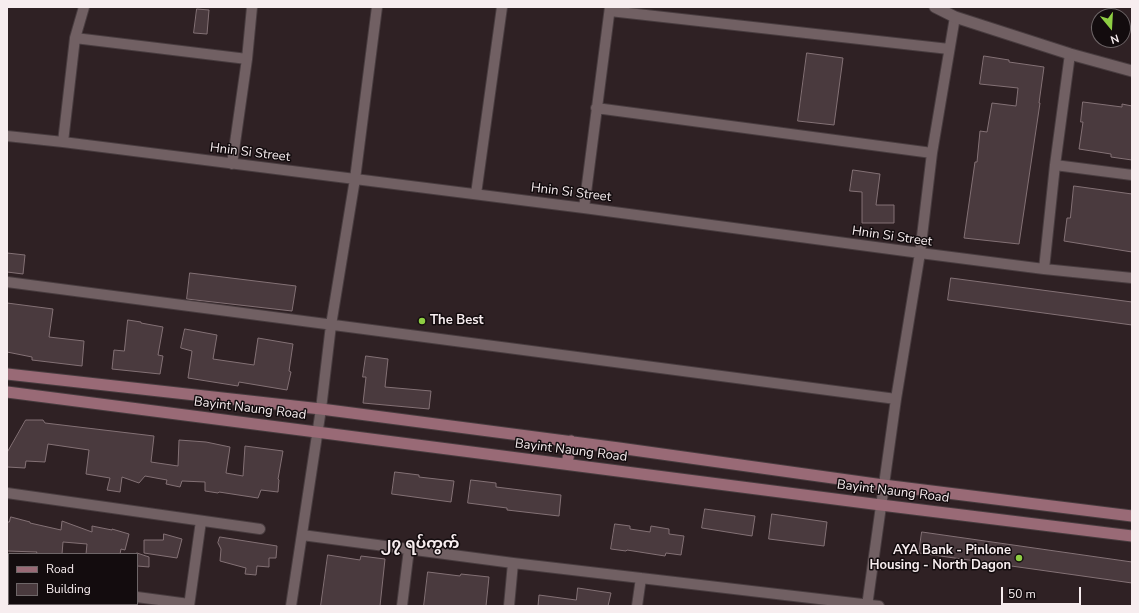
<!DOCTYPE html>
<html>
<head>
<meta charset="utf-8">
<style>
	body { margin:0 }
	#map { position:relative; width:1139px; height:613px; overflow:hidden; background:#2f2124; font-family:"Nunito Sans",sans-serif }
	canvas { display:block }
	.frame { position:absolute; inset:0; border:8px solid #f7edef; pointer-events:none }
	.legend { position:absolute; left:8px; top:553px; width:130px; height:52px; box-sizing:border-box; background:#130c0e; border:1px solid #6e6668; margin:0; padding:5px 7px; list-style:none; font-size:12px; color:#f7edef }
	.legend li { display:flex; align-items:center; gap:8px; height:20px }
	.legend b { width:20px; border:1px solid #6e6668 }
	.north { position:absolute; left:1091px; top:8px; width:40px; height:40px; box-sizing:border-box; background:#130c0e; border:1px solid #6e6668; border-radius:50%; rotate:162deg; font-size:11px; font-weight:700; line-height:16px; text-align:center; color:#f7edef }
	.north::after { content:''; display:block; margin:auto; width:14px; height:18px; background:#8ece43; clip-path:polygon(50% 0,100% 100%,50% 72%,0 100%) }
	.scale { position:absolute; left:1001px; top:587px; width:80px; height:18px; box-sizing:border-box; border:2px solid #f7edef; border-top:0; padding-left:5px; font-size:12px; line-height:14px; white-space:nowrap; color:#f7edef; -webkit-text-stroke:3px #130c0e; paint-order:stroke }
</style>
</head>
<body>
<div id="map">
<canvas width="1139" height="613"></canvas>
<div class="frame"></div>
<ul class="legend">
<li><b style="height:5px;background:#996a76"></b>Road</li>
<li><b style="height:11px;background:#4a3a3e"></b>Building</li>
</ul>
<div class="north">N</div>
<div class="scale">50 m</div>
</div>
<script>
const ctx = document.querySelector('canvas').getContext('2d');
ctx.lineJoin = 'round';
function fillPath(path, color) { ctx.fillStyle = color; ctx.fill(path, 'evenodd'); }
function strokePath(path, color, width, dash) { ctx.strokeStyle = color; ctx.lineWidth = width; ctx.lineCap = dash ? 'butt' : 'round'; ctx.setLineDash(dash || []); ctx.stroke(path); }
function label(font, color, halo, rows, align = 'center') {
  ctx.font = font + ' "Nunito Sans","Noto Sans Myanmar",sans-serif'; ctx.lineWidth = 3; ctx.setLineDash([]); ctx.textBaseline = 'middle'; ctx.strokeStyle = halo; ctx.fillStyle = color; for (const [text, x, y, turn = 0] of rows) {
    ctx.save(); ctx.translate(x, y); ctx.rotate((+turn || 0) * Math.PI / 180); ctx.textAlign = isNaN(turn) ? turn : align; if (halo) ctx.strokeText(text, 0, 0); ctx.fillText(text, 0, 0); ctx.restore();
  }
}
const building = new Path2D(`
	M 197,9 L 209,10 L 207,34 L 194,33 Z
	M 807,53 L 843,58 L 834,125 L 798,121 Z
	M 984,56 L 1009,60 L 1009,62 L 1044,67 L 1039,103 L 1040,103 L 1019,244 L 964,238 L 975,162 L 977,162 L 980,131 L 987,132 L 992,103 L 1016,106 L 1018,88 L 980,84 Z
	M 1083,102 L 1122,107 L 1122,104 L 1132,106 L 1132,160 L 1111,157 L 1111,154 L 1079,149 L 1083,122 L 1081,122 Z
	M 853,170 L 880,174 L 876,205 L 894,205 L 894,223 L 862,223 L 862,192 L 850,191 Z
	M 1074,186 L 1132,194 L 1132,252 L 1064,241 L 1067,218 L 1070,218 Z
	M 7,253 L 25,255 L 23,274 L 7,272 Z
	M 190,273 L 296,286 L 292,311 L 187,299 Z
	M 951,278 L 1132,302 L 1132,325 L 948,300 Z
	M 7,303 L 53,309 L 49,337 L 84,341 L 82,366 L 32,360 L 32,357 L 7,352 Z
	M 128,320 L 141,322 L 141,323 L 163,327 L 158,355 L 163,356 L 160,374 L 112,369 L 114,350 L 124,351 Z
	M 185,329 L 217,335 L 213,359 L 254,365 L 258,338 L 293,344 L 289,371 L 291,372 L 287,390 L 239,382 L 238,386 L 188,378 L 192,351 L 181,348 Z
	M 366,356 L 388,359 L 385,387 L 431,391 L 429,409 L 363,403 L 366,377 L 363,377 Z
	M 26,420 L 43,420 L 45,423 L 154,436 L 151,462 L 178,466 L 179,440 L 206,442 L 230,447 L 226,473 L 243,476 L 245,446 L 283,451 L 278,479 L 279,480 L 278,492 L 261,490 L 258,498 L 219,492 L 218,493 L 205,491 L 205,482 L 182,481 L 180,487 L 166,484 L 167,480 L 145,476 L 139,483 L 122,477 L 120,492 L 107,490 L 110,478 L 86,474 L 89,450 L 48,444 L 45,462 L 26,461 L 25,468 L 7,467 L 7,453 Z
	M 395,472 L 419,475 L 419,477 L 454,481 L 451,502 L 392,494 Z
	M 471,480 L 496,483 L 496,487 L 561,495 L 559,516 L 507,510 L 507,508 L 468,503 Z
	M 705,509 L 755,516 L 752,536 L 702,528 Z
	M 772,514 L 827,522 L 824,546 L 769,539 Z
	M 11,517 L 30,522 L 30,523 L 61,530 L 62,521 L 92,532 L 92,526 L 112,530 L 112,529 L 129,534 L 125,550 L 121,549 L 120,554 L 86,554 L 87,544 L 63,542 L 62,554 L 36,554 L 37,552 L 7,551 L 7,522 L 9,522 Z
	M 615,524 L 630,526 L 630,529 L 650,532 L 651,526 L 669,529 L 669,534 L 684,536 L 681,555 L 666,553 L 665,556 L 627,550 L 626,551 L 611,549 Z
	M 922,532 L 1132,562 L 1132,583 L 919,553 Z
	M 164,534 L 182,539 L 177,558 L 144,553 L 144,540 L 163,540 Z
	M 220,537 L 277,546 L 276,558 L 269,558 L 269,567 L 257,566 L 256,575 L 245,574 L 246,568 L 220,561 L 221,549 L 218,543 Z
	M 137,553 L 149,557 L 149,567 L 137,566 Z
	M 328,555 L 360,560 L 361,556 L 385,559 L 380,606 L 321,606 Z
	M 428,572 L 460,576 L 461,574 L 489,577 L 486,606 L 424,606 Z
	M 578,588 L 611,593 L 608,606 L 538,606 L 539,595 L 576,600 Z`);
fillPath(building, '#4a3a3e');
strokePath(building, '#837175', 1);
const minor = new Path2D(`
	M 610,11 L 949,49
	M 75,38 L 247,59
	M 596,108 L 932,153
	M 7,136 L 63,142 L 584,208 L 920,253 L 1044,269 L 1132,278
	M 63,142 L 75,38 L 84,7
	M 232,164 L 247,59 L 252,7
	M 1055,165 L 1132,175
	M 476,194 L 502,7
	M 584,208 L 610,7
	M 1044,269 L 1055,165 L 1070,54
	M 7,282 L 896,399
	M 7,493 L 260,529
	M 302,535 L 513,563 L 879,606
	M 7,577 L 9,577
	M 137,597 L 189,604
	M 67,606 L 67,604
	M 189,606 L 201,521
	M 291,606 L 321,409 L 331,325 L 355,179 L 377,7
	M 402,606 L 409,549
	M 509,606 L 513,563
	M 637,606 L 641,578
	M 867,606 L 896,399 L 920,253 L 932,153 L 955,17`);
const tertiary = new Path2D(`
	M 935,7 L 955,17 L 1070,54 L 1132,71`);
const secondary = new Path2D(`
	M 7,374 L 321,409 L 619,448 L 883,485 L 1132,516
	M 7,392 L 881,505 L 1132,536
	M 567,464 L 571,441`);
strokePath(minor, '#483c3f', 12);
strokePath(tertiary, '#483c3f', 13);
strokePath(secondary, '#483c3f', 13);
strokePath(minor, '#716063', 10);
strokePath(tertiary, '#716063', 11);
strokePath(secondary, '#996a76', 11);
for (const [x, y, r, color] of [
	[422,321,4,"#8ece43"],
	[1019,558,4,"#8ece43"]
]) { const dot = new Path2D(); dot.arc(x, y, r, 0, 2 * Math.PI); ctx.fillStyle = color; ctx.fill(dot); strokePath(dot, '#130c0e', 1.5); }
label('13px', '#f7edef', '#130c0e', [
	["Hnin Si Street",250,153,7],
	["Hnin Si Street",571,193,7],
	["Hnin Si Street",892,237,8],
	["Bayint Naung Road",250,409,7],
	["Bayint Naung Road",571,451,7],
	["Bayint Naung Road",893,492,7]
]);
label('bold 13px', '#f7edef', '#130c0e', [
	["The Best",430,321],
	["AYA Bank - Pinlone",1011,551,"right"],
	["Housing - North Dagon",1011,566,"right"]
], 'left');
label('bold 15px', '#f7edef', '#130c0e', [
	["၂၇ ရပ်ကွက်",420,544]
]);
</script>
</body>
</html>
